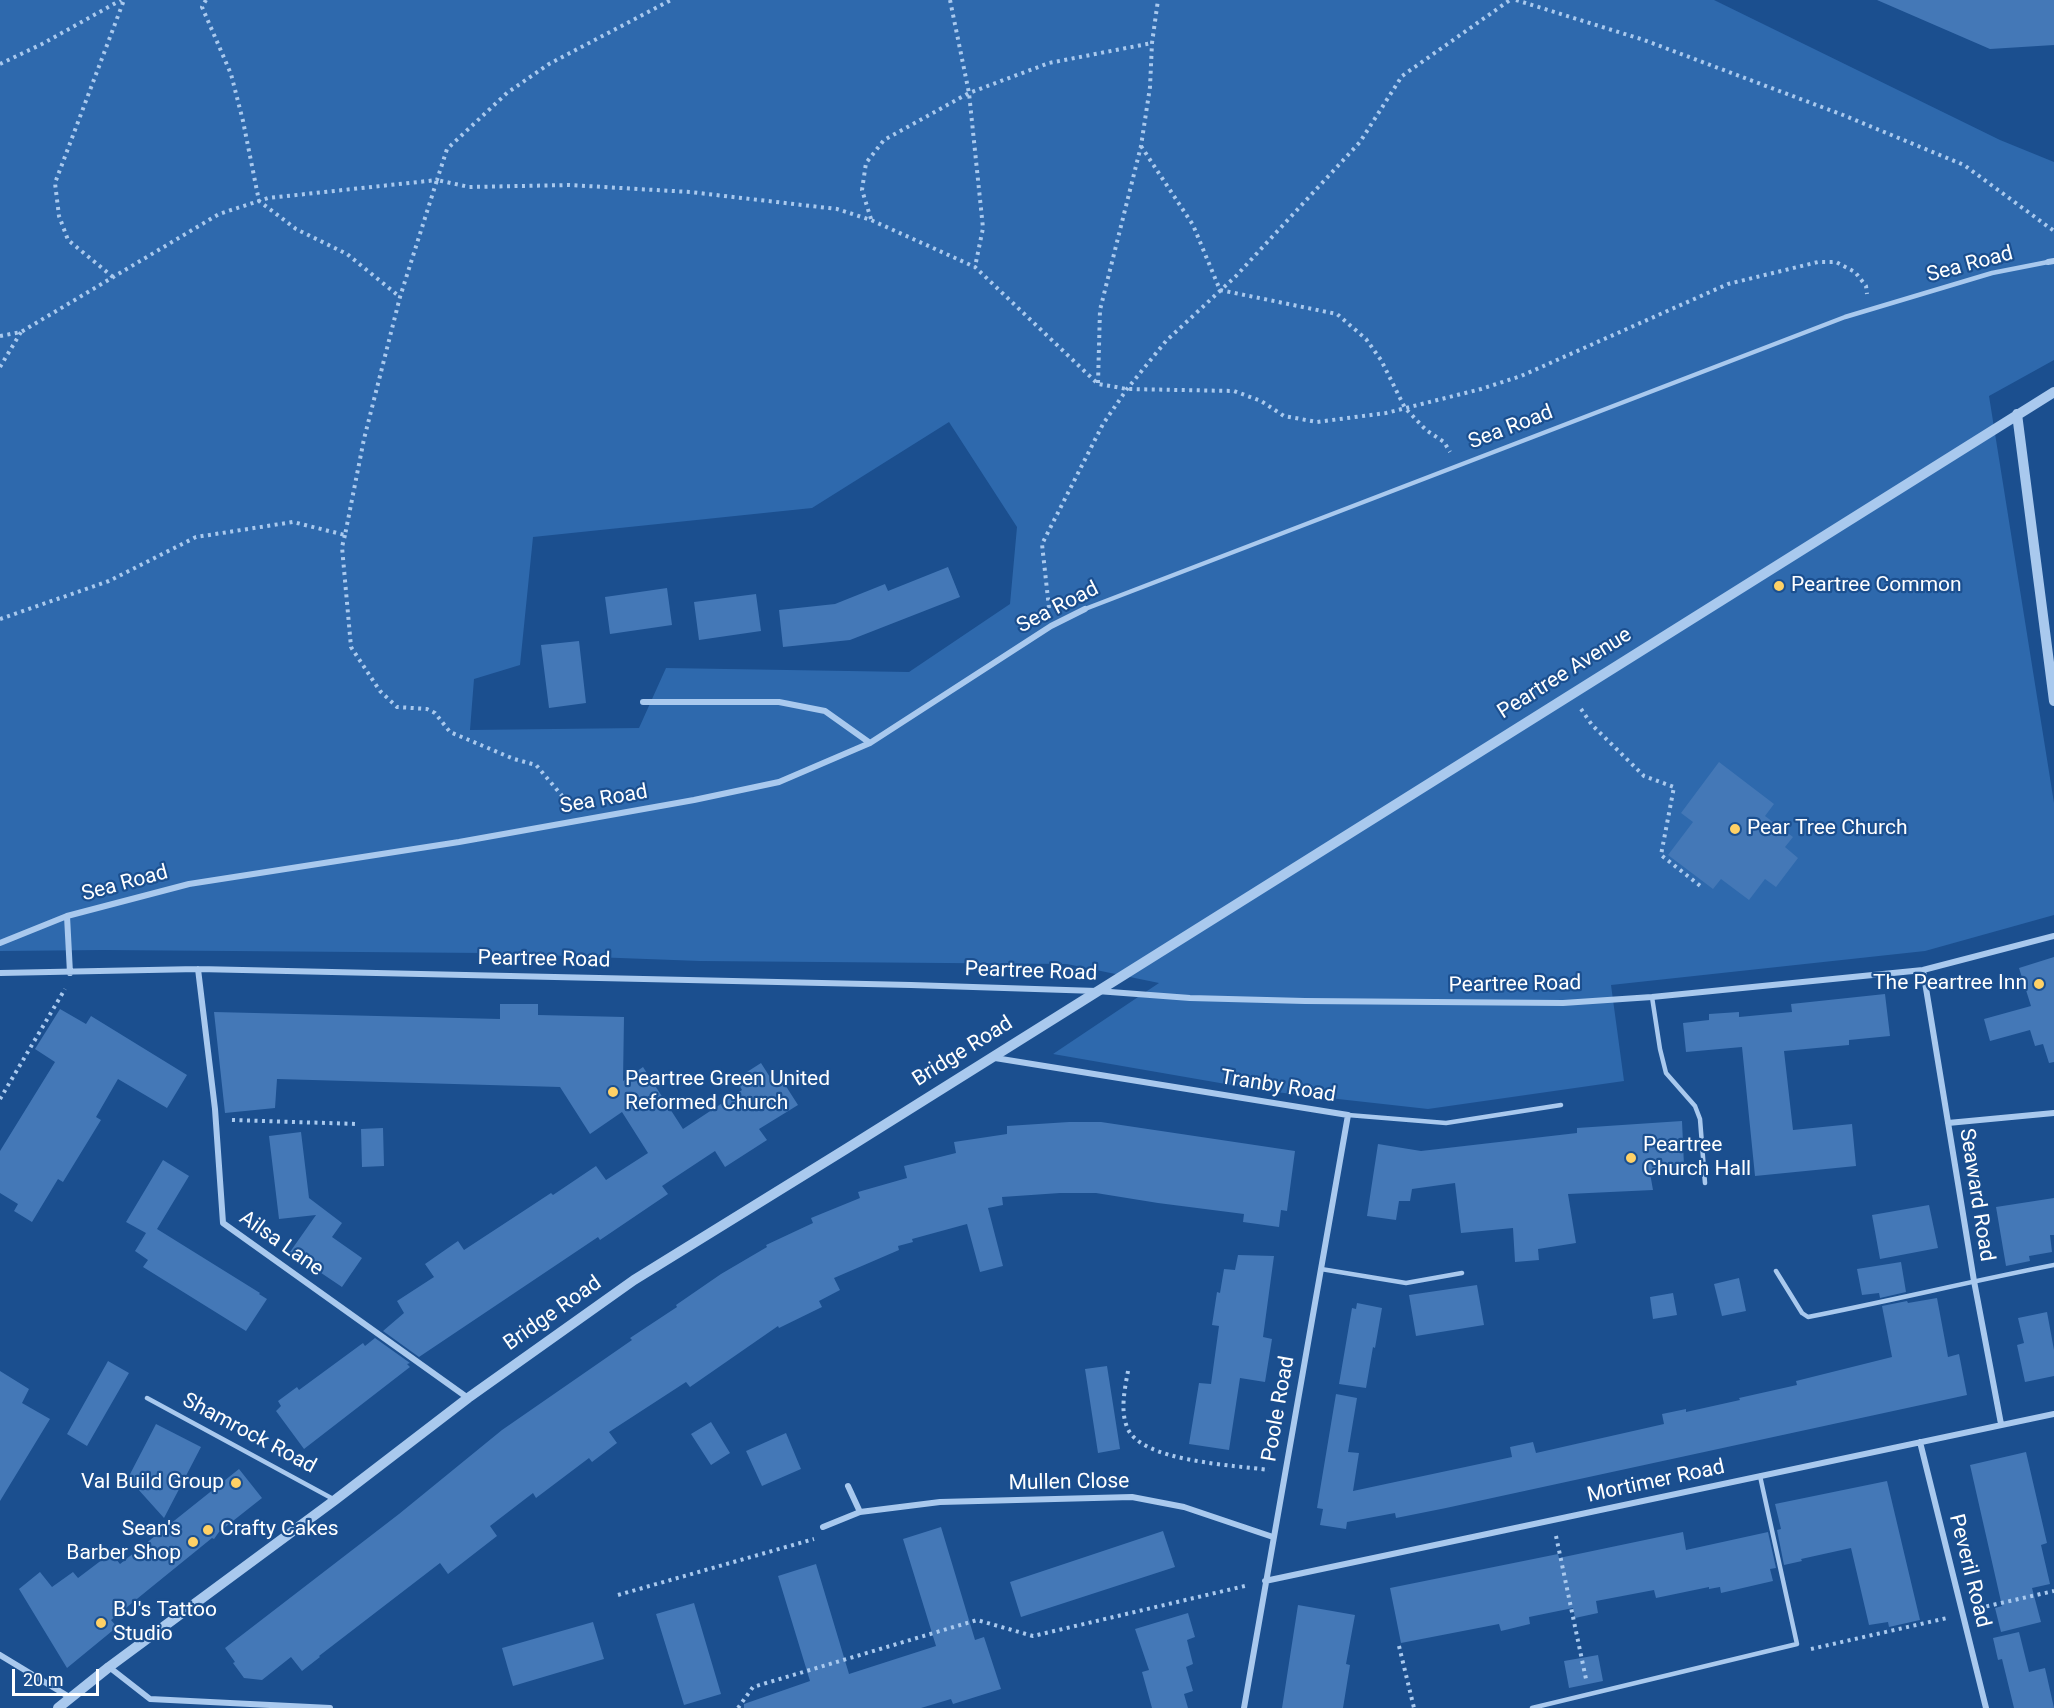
<!DOCTYPE html>
<html>
<head>
<meta charset="utf-8">
<style>
	body { margin:0 }
	#map { position:relative; width:2054px; height:1708px; overflow:hidden; background:#1b4f8f; font-family:Roboto,sans-serif }
	canvas { display:block }
	.scale { position:absolute; left:12px; top:1669px; width:87px; height:27px; box-sizing:border-box; border:3px solid #fff; border-top:0; padding-left:8px; font-size:18px; line-height:21px; white-space:nowrap; color:#fff; -webkit-text-stroke:4px #1b4f8f; paint-order:stroke }
</style>
</head>
<body>
<div id="map">
<canvas width="2054" height="1708"></canvas>
<div class="scale">20 m</div>
</div>
<script>
const ctx = document.querySelector('canvas').getContext('2d');
ctx.lineJoin = 'round';
function fillPath(path, color) { ctx.fillStyle = color; ctx.fill(path, 'evenodd'); }
function strokePath(path, color, width, dash) { ctx.strokeStyle = color; ctx.lineWidth = width; ctx.lineCap = dash ? 'butt' : 'round'; ctx.setLineDash(dash || []); ctx.stroke(path); }
function label(font, color, halo, rows, align = 'center') {
  ctx.font = font + ' Roboto,sans-serif'; ctx.lineWidth = 4.5; ctx.setLineDash([]); ctx.textBaseline = 'middle'; ctx.strokeStyle = halo; ctx.fillStyle = color; for (const [text, x, y, turn = 0] of rows) {
    ctx.save(); ctx.translate(x, y); ctx.rotate((+turn || 0) * Math.PI / 180); ctx.textAlign = isNaN(turn) ? turn : align; if (halo) ctx.strokeText(text, 0, 0); ctx.fillText(text, 0, 0); ctx.restore();
  }
}
fillPath(new Path2D(`
	M 0,0 L 1714,0 L 2000,140 L 2054,162 L 2054,360 L 1989,396 L 2054,803 L 2054,915 L 1925,951 L 1611,985 L 1624,1081 L 1428,1109 L 1266,1091 L 1053,1054 L 1159,983 L 1067,964 L 700,961 L 486,953 L 104,950 L 0,951 ZM 949,422 L 1017,527 L 1010,604 L 909,672 L 666,668 L 639,728 L 470,730 L 474,679 L 520,665 L 533,537 L 812,508 Z`), '#2e69ad');
fillPath(new Path2D(`
	M 1877,0 L 2054,0 L 2054,45 L 1990,49 Z
	M 948,567 L 960,597 L 850,640 L 783,647 L 779,610 L 835,604 L 885,584 L 888,591 Z
	M 667,588 L 672,625 L 610,634 L 605,597 Z
	M 756,594 L 761,631 L 699,640 L 694,602 Z
	M 579,641 L 586,703 L 549,708 L 541,645 Z
	M 1719,762 L 1774,804 L 1765,816 L 1793,837 L 1785,847 L 1798,858 L 1776,887 L 1765,879 L 1749,900 L 1721,879 L 1713,889 L 1668,855 L 1693,822 L 1681,813 Z
	M 2054,957 L 2054,1062 L 2049,1063 L 2043,1044 L 2035,1046 L 2030,1030 L 1990,1041 L 1984,1019 L 2031,1006 L 2019,968 Z
	M 1885,994 L 1890,1036 L 1849,1040 L 1849,1045 L 1784,1051 L 1793,1130 L 1852,1124 L 1856,1166 L 1755,1176 L 1742,1047 L 1686,1052 L 1683,1023 L 1709,1020 L 1709,1014 L 1739,1012 L 1739,1017 L 1792,1012 L 1791,1004 Z
	M 500,1004 L 538,1004 L 538,1015 L 624,1017 L 623,1081 L 643,1067 L 683,1129 L 742,1090 L 736,1079 L 761,1063 L 775,1085 L 782,1080 L 798,1105 L 759,1129 L 767,1140 L 725,1167 L 715,1151 L 662,1186 L 668,1194 L 600,1240 L 598,1237 L 419,1357 L 383,1331 L 404,1313 L 397,1301 L 434,1277 L 425,1264 L 458,1241 L 464,1250 L 551,1193 L 553,1195 L 596,1166 L 606,1180 L 648,1153 L 622,1112 L 590,1134 L 560,1087 L 277,1079 L 275,1108 L 225,1113 L 214,1012 L 500,1019 Z
	M 60,1009 L 86,1024 L 91,1016 L 187,1075 L 167,1108 L 118,1079 L 96,1117 L 101,1120 L 63,1182 L 58,1179 L 32,1222 L 14,1211 L 18,1204 L 0,1193 L 0,1151 L 55,1062 L 35,1049 Z
	M 1682,1121 L 1684,1166 L 1650,1173 L 1653,1190 L 1568,1194 L 1576,1243 L 1538,1249 L 1539,1260 L 1515,1262 L 1513,1228 L 1461,1233 L 1455,1183 L 1412,1189 L 1410,1201 L 1399,1201 L 1396,1220 L 1367,1216 L 1378,1144 L 1421,1151 L 1577,1133 L 1577,1128 Z
	M 1069,1122 L 1101,1122 L 1295,1151 L 1287,1211 L 1281,1210 L 1279,1227 L 1243,1222 L 1244,1214 L 1158,1203 L 1096,1193 L 1060,1193 L 1002,1197 L 1003,1205 L 988,1208 L 1003,1266 L 980,1272 L 967,1224 L 912,1239 L 913,1242 L 898,1246 L 899,1250 L 834,1278 L 840,1290 L 819,1301 L 822,1307 L 779,1328 L 778,1326 L 690,1387 L 686,1382 L 609,1432 L 617,1443 L 592,1462 L 589,1458 L 536,1498 L 533,1493 L 490,1526 L 497,1536 L 448,1574 L 440,1563 L 319,1656 L 320,1657 L 302,1671 L 291,1657 L 262,1680 L 244,1678 L 233,1663 L 235,1662 L 225,1648 L 399,1514 L 502,1430 L 632,1340 L 630,1338 L 677,1307 L 676,1305 L 721,1274 L 767,1247 L 766,1245 L 813,1223 L 811,1218 L 860,1198 L 858,1192 L 907,1178 L 904,1166 L 956,1153 L 954,1142 L 1007,1134 L 1007,1126 Z
	M 383,1128 L 384,1166 L 362,1167 L 361,1129 Z
	M 301,1132 L 309,1198 L 342,1223 L 332,1237 L 362,1258 L 342,1287 L 290,1252 L 316,1215 L 279,1219 L 269,1136 Z
	M 163,1160 L 189,1176 L 157,1229 L 260,1293 L 259,1294 L 267,1299 L 246,1331 L 143,1267 L 148,1260 L 135,1251 L 146,1233 L 126,1222 Z
	M 2054,1198 L 2054,1235 L 2050,1235 L 2052,1252 L 2029,1256 L 2030,1261 L 2006,1266 L 1996,1207 Z
	M 1929,1205 L 1938,1248 L 1880,1259 L 1872,1215 Z
	M 1238,1255 L 1274,1256 L 1263,1337 L 1272,1339 L 1265,1382 L 1240,1378 L 1229,1450 L 1189,1444 L 1199,1383 L 1211,1384 L 1219,1326 L 1212,1325 L 1217,1292 L 1220,1293 L 1224,1269 L 1235,1270 Z
	M 1901,1262 L 1906,1292 L 1880,1298 L 1879,1293 L 1862,1295 L 1857,1269 Z
	M 1739,1278 L 1746,1311 L 1722,1316 L 1714,1284 Z
	M 1477,1285 L 1484,1325 L 1416,1336 L 1409,1295 Z
	M 1673,1293 L 1677,1315 L 1653,1319 L 1650,1297 Z
	M 1937,1298 L 1948,1357 L 1959,1354 L 1967,1395 L 1446,1508 L 1396,1518 L 1395,1513 L 1347,1522 L 1346,1529 L 1320,1525 L 1323,1509 L 1317,1508 L 1336,1394 L 1357,1398 L 1348,1452 L 1359,1453 L 1353,1491 L 1512,1457 L 1510,1447 L 1533,1442 L 1536,1453 L 1664,1424 L 1662,1414 L 1686,1409 L 1686,1412 L 1740,1400 L 1739,1398 L 1797,1385 L 1796,1381 L 1892,1357 L 1882,1306 L 1907,1301 L 1908,1303 Z
	M 1357,1303 L 1382,1308 L 1375,1348 L 1373,1347 L 1366,1388 L 1339,1384 L 1352,1308 L 1356,1309 Z
	M 2047,1312 L 2054,1350 L 2054,1376 L 2025,1382 L 2017,1345 L 2024,1343 L 2018,1318 Z
	M 375,1338 L 410,1363 L 407,1364 L 410,1367 L 304,1449 L 276,1411 L 281,1406 L 278,1401 L 297,1387 L 299,1390 L 363,1343 L 365,1346 Z
	M 108,1361 L 129,1373 L 87,1446 L 67,1434 Z
	M 1107,1366 L 1120,1449 L 1098,1453 L 1085,1369 Z
	M 0,1371 L 29,1389 L 22,1403 L 50,1419 L 0,1501 Z
	M 711,1422 L 730,1453 L 711,1465 L 691,1434 Z
	M 156,1424 L 201,1447 L 164,1518 L 128,1478 Z
	M 786,1433 L 801,1469 L 762,1486 L 746,1451 Z
	M 2026,1452 L 2047,1543 L 2041,1545 L 2050,1584 L 2032,1588 L 2041,1622 L 2001,1632 L 1995,1608 L 2002,1606 L 1970,1465 Z
	M 239,1469 L 262,1498 L 219,1532 L 214,1539 L 212,1538 L 111,1620 L 117,1627 L 67,1668 L 19,1589 L 40,1572 L 52,1587 L 73,1572 L 78,1578 L 111,1553 L 120,1564 Z
	M 1887,1481 L 1920,1620 L 1889,1627 L 1888,1622 L 1869,1625 L 1851,1548 L 1801,1559 L 1802,1561 L 1784,1565 L 1777,1530 L 1781,1529 L 1775,1504 Z
	M 941,1527 L 975,1640 L 984,1637 L 1001,1689 L 953,1704 L 951,1699 L 921,1708 L 744,1708 L 744,1704 L 810,1681 L 778,1576 L 816,1564 L 849,1674 L 936,1646 L 903,1539 Z
	M 1163,1531 L 1175,1567 L 1021,1617 L 1010,1582 Z
	M 1683,1532 L 1686,1550 L 1768,1532 L 1776,1568 L 1770,1569 L 1773,1581 L 1721,1593 L 1720,1587 L 1709,1589 L 1709,1587 L 1656,1598 L 1654,1590 L 1596,1601 L 1598,1613 L 1575,1618 L 1573,1608 L 1529,1617 L 1530,1624 L 1501,1631 L 1499,1624 L 1401,1643 L 1390,1588 L 1558,1554 L 1559,1558 Z
	M 694,1603 L 721,1694 L 684,1705 L 656,1614 Z
	M 1298,1605 L 1355,1615 L 1346,1664 L 1350,1665 L 1343,1708 L 1282,1708 Z
	M 1188,1613 L 1195,1637 L 1187,1640 L 1193,1664 L 1186,1667 L 1193,1691 L 1184,1694 L 1188,1708 L 1152,1708 L 1142,1672 L 1149,1670 L 1135,1629 Z
	M 593,1622 L 604,1659 L 513,1686 L 502,1648 Z
	M 2019,1632 L 2029,1672 L 2045,1668 L 2054,1708 L 2014,1708 L 2002,1659 L 1998,1660 L 1993,1638 Z
	M 1598,1655 L 1603,1681 L 1569,1688 L 1564,1661 Z`), '#4478b7');
strokePath(new Path2D(`
	M 206,0 L 202,7 L 231,74 L 243,121 L 259,201 L 296,229 L 347,254 L 400,297
	M 950,0 L 969,93 L 983,228 L 975,267
	M 1516,0 L 1644,40 L 1843,115 L 1964,165 L 2054,231
	M 0,64 L 42,44 L 121,0
	M 1141,146 L 1193,225 L 1220,290 L 1337,314 L 1366,339 L 1381,360 L 1405,408 L 1426,430 L 1444,442 L 1450,452
	M 871,219 L 862,190 L 866,163 L 884,140 L 969,93 L 1049,63 L 1152,43
	M 113,277 L 68,240 L 59,216 L 55,183 L 124,0
	M 0,336 L 21,332 L 219,214 L 268,198 L 437,180 L 447,149 L 507,93 L 549,64 L 671,0
	M 0,367 L 21,332
	M 1098,383 L 1100,310 L 1141,146 L 1150,87 L 1152,43 L 1158,0
	M 345,535 L 342,547 L 351,647 L 380,691 L 397,707 L 427,709 L 435,713 L 450,732 L 514,759 L 536,765 L 569,804
	M 1049,608 L 1042,544 L 1103,424 L 1127,389 L 1166,341 L 1236,276 L 1360,142 L 1402,76 L 1510,0
	M 0,619 L 109,581 L 196,537 L 293,522 L 345,535 L 364,439 L 400,297 L 437,180 L 469,187 L 569,185 L 690,192 L 837,209 L 871,220 L 975,267 L 1098,384 L 1127,389 L 1234,391 L 1261,401 L 1284,416 L 1317,422 L 1386,413 L 1481,389 L 1521,376 L 1728,284 L 1818,262 L 1836,262 L 1855,272 L 1866,286 L 1867,294
	M 1581,709 L 1592,725 L 1644,776 L 1674,787 L 1661,855 L 1703,888
	M 0,1099 L 65,989
	M 232,1120 L 358,1124
	M 1128,1371 C 1125,1388 1120,1410 1127,1427 C 1140,1462 1235,1465 1269,1470
	M 1556,1536 L 1586,1679
	M 618,1595 L 814,1539
	M 1979,1608 L 2054,1591
	M 1399,1646 L 1414,1708
	M 1811,1649 L 1947,1618
	M 738,1708 L 753,1687 L 977,1620 L 1033,1636 L 1249,1585`), '#a9c9ee', 4, [3, 4.5]);
strokePath(new Path2D(`
	M 1085,609 L 1845,317 L 1992,273 L 2048,262
	M 1652,997 L 1660,1049 L 1666,1073 L 1695,1106 L 1700,1119 L 1705,1183
	M 1348,1115 L 1446,1123 L 1561,1105
	M 1321,1269 L 1406,1283 L 1462,1273
	M 1776,1271 L 1802,1313 L 1808,1317 C 1890,1301 1972,1281 2054,1265
	M 147,1398 L 335,1500
	M 1532,1708 L 1797,1644 L 1760,1476`), '#a9c9ee', 4.5);
strokePath(new Path2D(`
	M 2048,262 L 2054,261
	M 643,702 L 779,702 L 825,711 L 870,743
	M 67,916 L 70,973
	M 0,943 L 67,916 L 189,884 L 459,842 L 694,800 L 779,782 L 870,743 L 1051,626 L 1085,609
	M 198,969 L 215,1109 L 223,1223 L 468,1398
	M 1923,970 L 1974,1281 L 2001,1424
	M 0,973 L 198,969 L 911,985 L 1097,991 L 1190,998 L 1305,1001 L 1563,1003 L 1652,997 L 1923,970 L 2054,936
	M 995,1058 L 1348,1115 L 1244,1708
	M 1948,1123 L 2054,1113
	M 1920,1442 L 1986,1708
	M 848,1486 L 860,1512
	M 823,1527 L 860,1512 L 940,1502 L 1132,1497 L 1184,1507 L 1273,1537
	M 1265,1581 L 2054,1414
	M 0,1655 L 71,1698
	M 109,1667 L 150,1699 L 330,1708`), '#a9c9ee', 6);
strokePath(new Path2D(`
	M 2017,414 L 2054,701
	M 58,1708 L 109,1667 L 335,1500 L 468,1398 L 634,1280 L 846,1149 L 2054,392`), '#a9c9ee', 10);
for (const [x, y, r, color] of [
	[1779,586,6,"#ffd166"],
	[1735,829,6,"#ffd166"],
	[2039,984,6,"#ffd166"],
	[613,1092,6,"#ffd166"],
	[1631,1158,6,"#ffd166"],
	[236,1483,6,"#ffd166"],
	[208,1530,6,"#ffd166"],
	[193,1542,6,"#ffd166"],
	[101,1623,6,"#ffd166"]
]) { const dot = new Path2D(); dot.arc(x, y, r, 0, 2 * Math.PI); ctx.fillStyle = color; ctx.fill(dot); strokePath(dot, '#1b4f8f', 2); }
label('21px', '#fff', '#1b4f8f', [
	["Sea Road",1970,265,-15],
	["Sea Road",1511,428,-21],
	["Sea Road",1058,608,-27],
	["Peartree Avenue",1565,674,-32],
	["Sea Road",604,800,-10],
	["Sea Road",125,884,-15],
	["Peartree Road",544,960,1],
	["Peartree Road",1031,972,2],
	["Peartree Road",1515,985,-1],
	["Bridge Road",963,1052,-32],
	["Tranby Road",1278,1087,9],
	["Seaward Road",1976,1195,81],
	["Ailsa Lane",281,1244,35],
	["Bridge Road",553,1314,-35],
	["Poole Road",1279,1409,-80],
	["Shamrock Road",249,1434,28],
	["Mortimer Road",1656,1482,-12],
	["Mullen Close",1069,1483,-1],
	["Peveril Road",1969,1571,76]
]);
label('21px', '#fff', '#1b4f8f', [
	["Peartree Common",1791,586],
	["Pear Tree Church",1747,829],
	["The Peartree Inn",2027,984,"right"],
	["Peartree Green United",625,1080],
	["Reformed Church",625,1104],
	["Peartree",1643,1146],
	["Church Hall",1643,1170],
	["Val Build Group",224,1483,"right"],
	["Sean's",181,1530,"right"],
	["Barber Shop",181,1554,"right"],
	["Crafty Cakes",220,1530],
	["BJ's Tattoo",113,1611],
	["Studio",113,1635]
], 'left');
</script>
</body>
</html>
